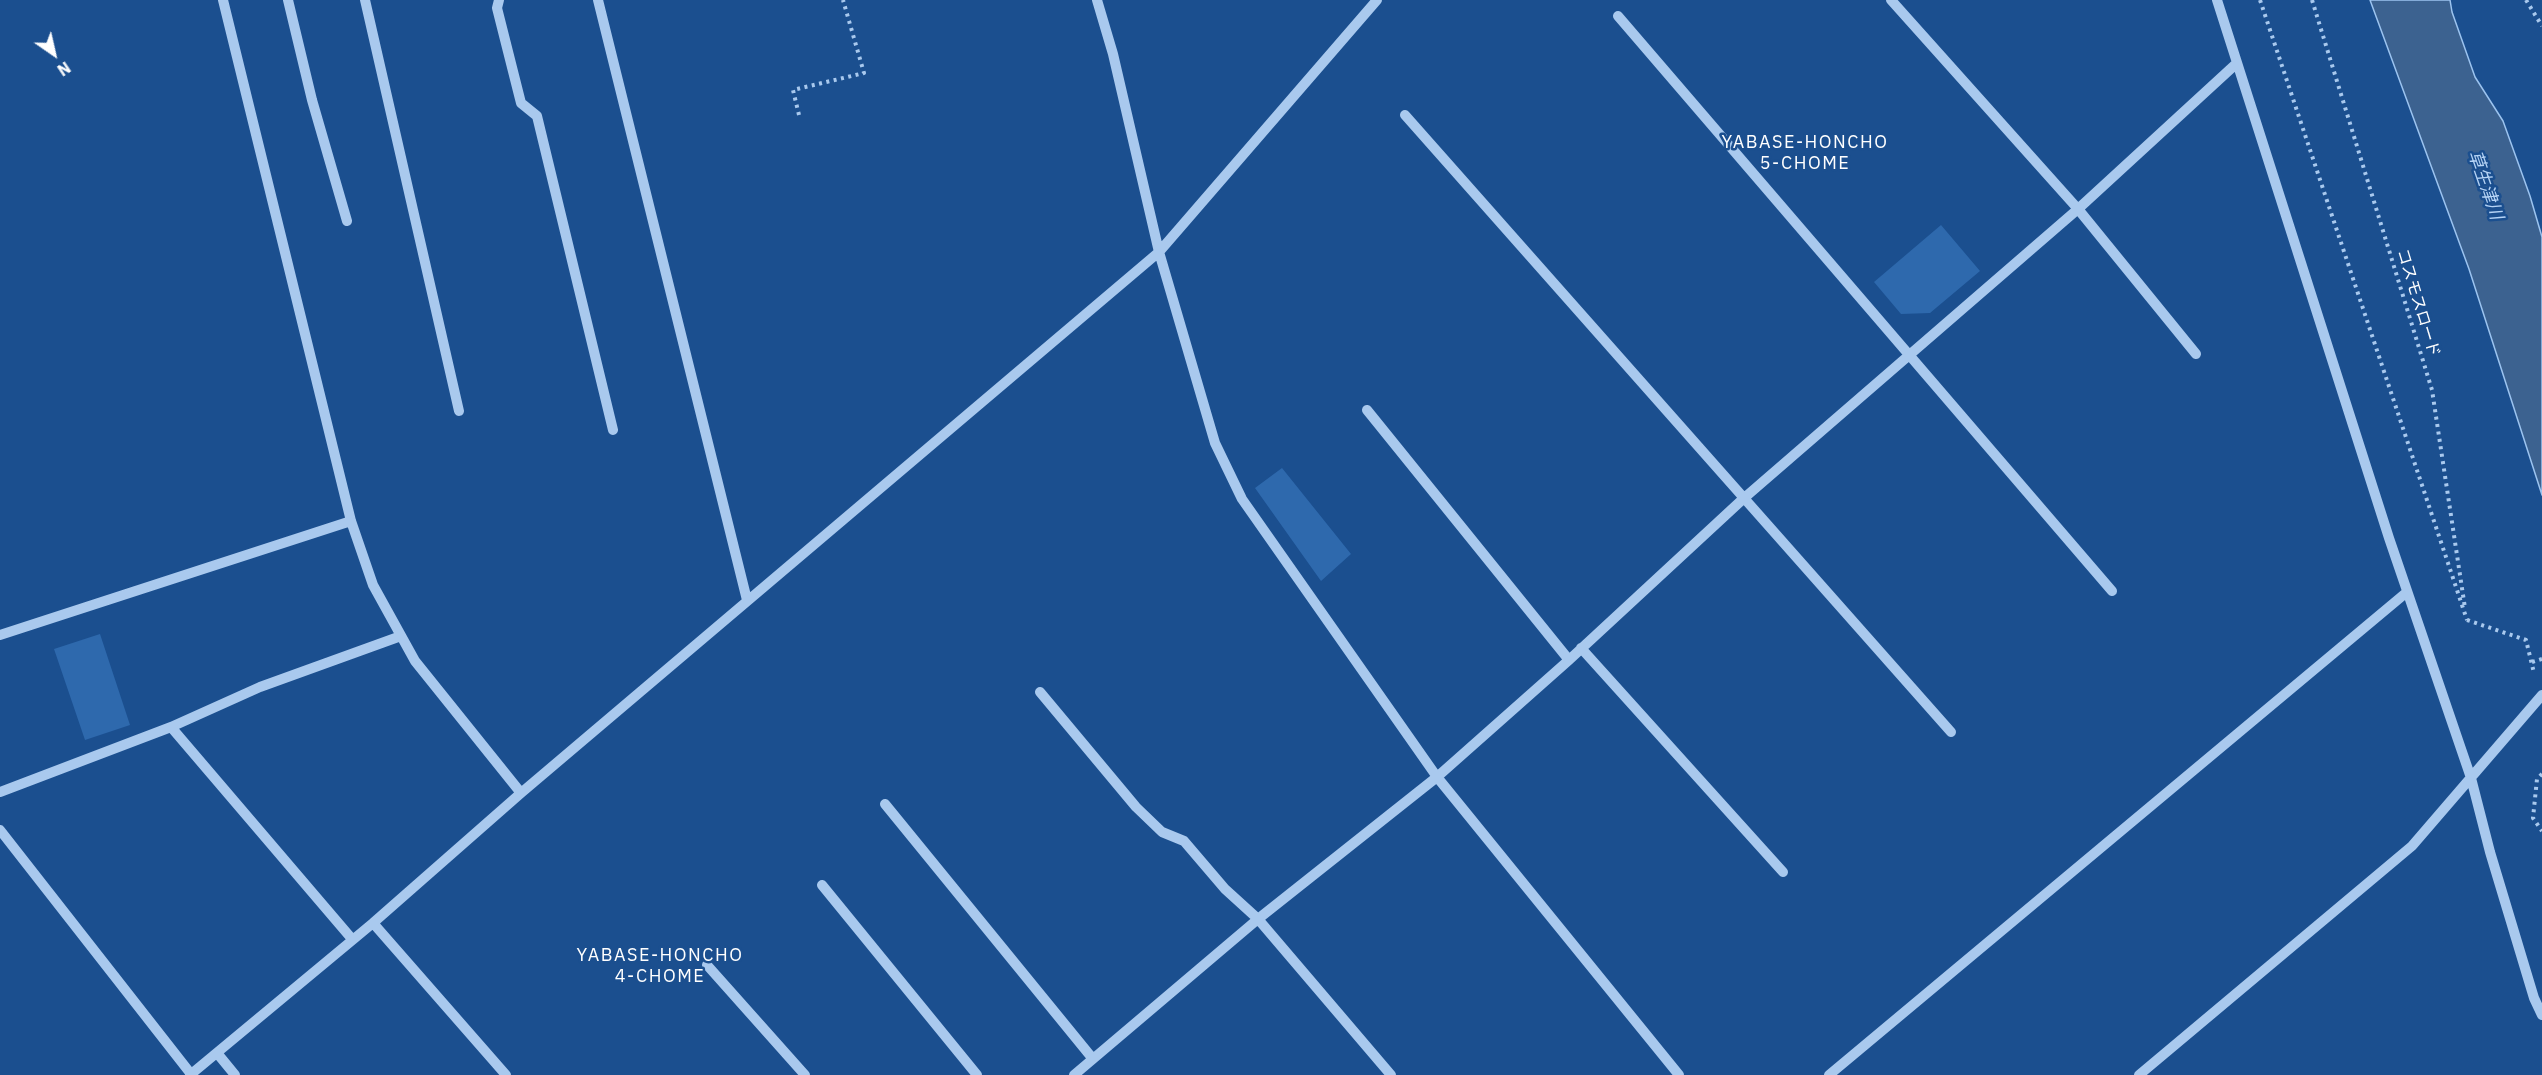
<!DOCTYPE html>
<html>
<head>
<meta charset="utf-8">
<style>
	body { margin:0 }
	#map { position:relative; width:2542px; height:1075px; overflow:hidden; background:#1b4f8f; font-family:"IBM Plex Sans",sans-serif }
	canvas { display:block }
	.north { position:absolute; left:24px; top:24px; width:60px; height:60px; -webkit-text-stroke:4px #1b4f8f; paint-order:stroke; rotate:146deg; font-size:16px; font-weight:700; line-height:24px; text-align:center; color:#fff }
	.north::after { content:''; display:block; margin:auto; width:21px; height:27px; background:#fff; clip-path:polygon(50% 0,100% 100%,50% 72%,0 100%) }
</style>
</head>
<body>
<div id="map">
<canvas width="2542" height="1075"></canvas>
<div class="north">N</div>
</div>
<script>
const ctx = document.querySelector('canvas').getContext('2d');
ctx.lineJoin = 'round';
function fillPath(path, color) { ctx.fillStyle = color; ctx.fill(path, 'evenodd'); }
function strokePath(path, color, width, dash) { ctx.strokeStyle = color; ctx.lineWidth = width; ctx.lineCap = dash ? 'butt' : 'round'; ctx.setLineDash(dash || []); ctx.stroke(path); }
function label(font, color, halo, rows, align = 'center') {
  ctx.font = font + ' "IBM Plex Sans","Noto Sans JP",sans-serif'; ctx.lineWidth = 5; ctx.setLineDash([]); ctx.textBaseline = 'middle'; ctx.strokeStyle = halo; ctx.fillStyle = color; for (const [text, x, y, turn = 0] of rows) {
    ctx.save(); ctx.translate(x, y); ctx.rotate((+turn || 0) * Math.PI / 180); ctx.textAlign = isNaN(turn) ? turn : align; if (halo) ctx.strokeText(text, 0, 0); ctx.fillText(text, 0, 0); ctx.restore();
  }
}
fillPath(new Path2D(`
	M 1941,225 L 1980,271 L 1930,313 L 1901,314 L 1874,282 Z
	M 1282,468 L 1351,554 L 1321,581 L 1255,488 Z
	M 100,634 L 130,725 L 85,740 L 54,649 Z`), '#2e69ad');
const water = new Path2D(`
	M 2370,0 L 2450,0 L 2452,12 L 2475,77 L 2503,121 L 2530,196 L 2542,237 L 2542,495 L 2469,269 Z`);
fillPath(water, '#3c6290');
strokePath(water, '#9cc4f0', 1.5);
strokePath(new Path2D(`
	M 2260,0 L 2467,620
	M 2312,0 L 2432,390 L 2465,608
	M 2526,0 L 2542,26
	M 799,115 L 793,90 L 864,73 L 843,0
	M 2467,620 L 2526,640 L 2534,673
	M 2532,662 L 2542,659
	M 2542,774 L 2537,779 L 2533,818 L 2542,831`), '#a9c9ee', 4, [3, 4.5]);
strokePath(new Path2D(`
	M 223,0 L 351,521 L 373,585 L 415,661 L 521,793
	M 288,0 L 312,100 L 347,221
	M 365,0 L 459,411
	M 499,0 L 497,8 L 521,103 L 537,116 L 613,430
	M 598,0 L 747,600
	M 1097,0 L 1113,54 L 1159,252 L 1215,443 L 1242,499 L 1437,777 L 1679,1075
	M 1891,0 L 2078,209 L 2196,354
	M 2217,0 L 2389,538 L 2471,778 L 2490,852 L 2534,998 L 2542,1015
	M 1618,16 L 2112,591
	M 1405,115 L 1951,732
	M 1367,410 L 1569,660
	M 0,635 L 351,521
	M 1581,648 L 1783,872
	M 1040,692 L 1136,807 L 1162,832 L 1184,841 L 1225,889 L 1258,919 L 1391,1075
	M 171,727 L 352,939
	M 0,792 L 171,727 L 260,687 L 401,636
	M 885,804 L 1093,1059
	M 0,830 L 191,1074
	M 822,885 L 977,1075
	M 373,923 L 506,1075
	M 707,965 L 805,1075
	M 217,1053 L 235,1075
	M 190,1075 L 373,923 L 521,793 L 1159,252 L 1377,0
	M 1074,1075 L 1258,919 L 1437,777 L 1569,660 L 1743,499 L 2078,209 L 2237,63
	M 1829,1075 L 2407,592
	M 2139,1075 L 2412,846 L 2542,695`), '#a9c9ee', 10);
label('16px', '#fff', '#1b4f8f', [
	["コスモスロード",2418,303,73]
]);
ctx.letterSpacing = '1.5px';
label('18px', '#fff', '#1b4f8f', [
	["YABASE-HONCHO",1805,143],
	["5-CHOME",1805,164],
	["YABASE-HONCHO",660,956],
	["4-CHOME",660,977]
]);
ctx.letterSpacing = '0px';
label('italic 18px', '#b5d3f5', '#1b4f8f', [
	["草生津川",2485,185,71]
]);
</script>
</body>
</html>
